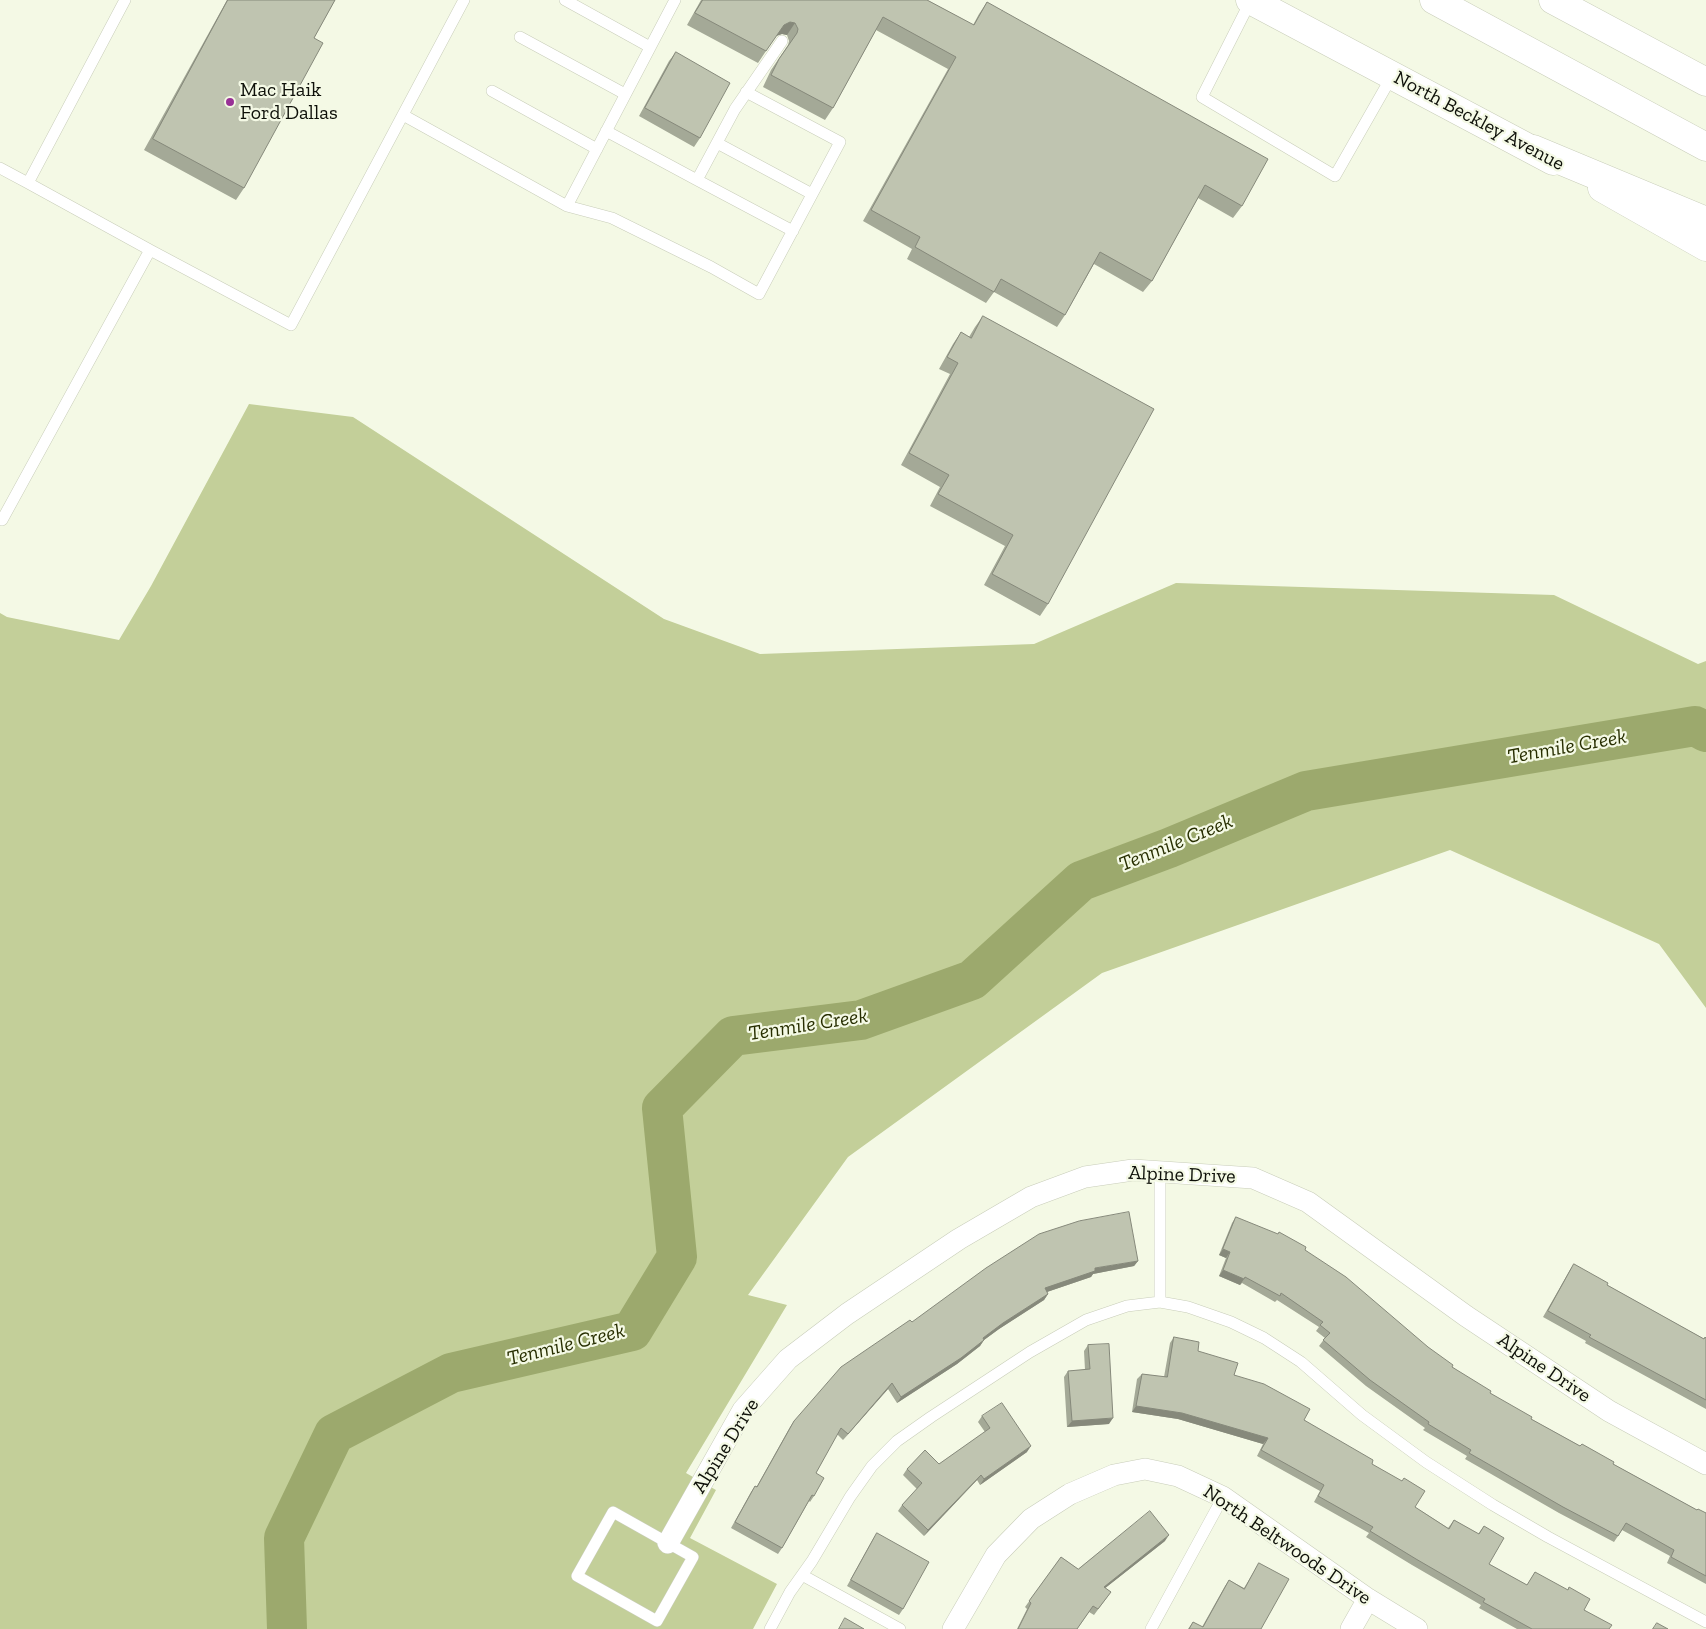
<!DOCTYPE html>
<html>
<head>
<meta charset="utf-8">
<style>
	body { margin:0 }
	canvas { display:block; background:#f4f9e5 }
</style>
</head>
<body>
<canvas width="1706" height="1629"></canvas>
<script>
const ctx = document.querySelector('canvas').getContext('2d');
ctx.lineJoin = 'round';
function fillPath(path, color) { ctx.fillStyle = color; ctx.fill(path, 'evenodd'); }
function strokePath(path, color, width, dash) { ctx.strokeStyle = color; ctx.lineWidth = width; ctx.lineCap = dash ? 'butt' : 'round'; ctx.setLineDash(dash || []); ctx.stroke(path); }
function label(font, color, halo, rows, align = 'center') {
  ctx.font = font + ' "Zilla Slab",serif'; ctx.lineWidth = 4.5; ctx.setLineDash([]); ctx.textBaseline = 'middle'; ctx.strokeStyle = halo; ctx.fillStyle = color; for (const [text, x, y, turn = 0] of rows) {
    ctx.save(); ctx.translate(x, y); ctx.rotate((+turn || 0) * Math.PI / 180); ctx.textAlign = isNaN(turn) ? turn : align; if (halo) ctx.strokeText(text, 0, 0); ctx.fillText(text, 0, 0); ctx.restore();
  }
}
fillPath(new Path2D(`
	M 249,404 L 353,417 L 664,619 L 760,654 L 1034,644 L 1176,583 L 1554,595 L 1698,664 L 1706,661 L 1706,1008 L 1659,944 L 1450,850 L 1102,973 L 848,1157 L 748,1295 L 787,1305 L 686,1473 L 716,1490 L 690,1538 L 777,1584 L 753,1629 L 0,1629 L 0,613 L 7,617 L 119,640 L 151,586 Z`), '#c3cf99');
strokePath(new Path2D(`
	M 287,1629 L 284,1538 L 334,1434 L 451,1373 L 632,1331 L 677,1257 L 662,1108 L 733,1036 L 861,1020 L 972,980 L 1081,881 L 1169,848 L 1306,791 L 1695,726 L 1706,732`), '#9ca96d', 40);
const lane = new Path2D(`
	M 565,0 L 650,47
	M 1251,0 L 1202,97 L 1335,176 L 1392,76
	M 520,37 L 625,94
	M 492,91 L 597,149
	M 403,115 L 567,206 L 675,0
	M 606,131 L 697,180 L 735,109 L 782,41
	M 717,143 L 812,194
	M 0,168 L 28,183 L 125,0
	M 697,180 L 793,231
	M 28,183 L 150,250
	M 567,206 L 612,218 L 711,267 L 759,294 L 840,142 L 746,92
	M 0,519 L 2,520 L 150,250 L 291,325 L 464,0
	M 1160,1171 L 1160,1302
	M 613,1512 L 693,1557 L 657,1621 L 577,1576 Z
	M 802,1575 L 900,1629
	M 770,1629 L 790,1592 L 812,1561 L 850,1497 L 872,1466 L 897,1441 L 931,1417 L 1030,1352 L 1086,1320 L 1127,1306 L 1160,1302 L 1188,1307 L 1231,1322 L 1264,1338 L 1301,1362 L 1362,1415 L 1426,1462 L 1493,1505 L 1548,1537 L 1706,1622
	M 1151,1629 L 1223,1497`);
const street = new Path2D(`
	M 668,1543 L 743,1410 L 788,1359 L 847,1314 L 959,1239 L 1031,1197 L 1085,1177 L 1133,1170 L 1253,1178 L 1308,1202 L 1466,1316 L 1609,1411 L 1706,1464
	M 953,1629 L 996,1555 L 1031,1519 L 1070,1494 L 1114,1475 L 1145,1469 L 1178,1476 L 1223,1497 L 1368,1599 L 1417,1629
	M 1351,1629 L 1368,1599`);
const secondary = new Path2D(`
	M 1250,0 L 1553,161
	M 1602,188 L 1706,247`);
const highway = new Path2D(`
	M 1434,0 L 1706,147
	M 1553,0 L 1706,82
	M 1533,149 L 1706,221`);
strokePath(lane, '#c8cdb9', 12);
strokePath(street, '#c8cdb9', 22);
strokePath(secondary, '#c8cdb9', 29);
strokePath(highway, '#c8cdb9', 29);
strokePath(lane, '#fff', 11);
strokePath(street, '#fff', 21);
strokePath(secondary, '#fff', 28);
strokePath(highway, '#fff', 28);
fillPath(new Path2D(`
	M 227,0 L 335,0 L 314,38 L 244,188 L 236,200 L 144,150 Z
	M 701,0 L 927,0 L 973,25 L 979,14 L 987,2 L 1242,206 L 1233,218 L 1198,198 L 1152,281 L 1143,292 L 1094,264 L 1065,315 L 1057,327 L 994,292 L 986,303 L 907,259 L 912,249 L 863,221 L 948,69 L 876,30 L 833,108 L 825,120 L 763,87 L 771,70 L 788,45 L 789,41 L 787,35 L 782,34 L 776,36 L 758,63 L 687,25 Z
	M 676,52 L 700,138 L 694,147 L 639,116 L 669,61 Z
	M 983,316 L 1048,604 L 1040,616 L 984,585 L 1005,546 L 930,506 L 940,487 L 901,465 L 950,374 L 939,369 L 953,344 L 961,332 L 969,337 L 975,327 Z
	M 1236,1217 L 1305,1250 L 1452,1367 L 1490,1393 L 1531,1419 L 1697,1510 L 1706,1513 L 1706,1584 L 1667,1563 L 1670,1556 L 1622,1530 L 1614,1542 L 1559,1513 L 1465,1459 L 1467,1456 L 1423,1430 L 1425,1428 L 1366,1386 L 1319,1346 L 1325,1338 L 1316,1331 L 1319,1327 L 1277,1300 L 1275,1302 L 1242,1283 L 1240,1285 L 1219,1276 L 1226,1258 L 1219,1255 L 1232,1223 Z
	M 1138,1261 L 1134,1266 L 1093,1274 L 1091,1277 L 1047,1292 L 1048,1294 L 1044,1300 L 999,1329 L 984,1340 L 980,1346 L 957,1364 L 897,1403 L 888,1389 L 843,1440 L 837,1434 L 816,1473 L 814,1496 L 810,1502 L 809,1501 L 782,1548 L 778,1554 L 731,1528 L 751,1492 L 755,1486 L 757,1486 L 790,1427 L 794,1421 L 912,1322 Z
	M 1574,1264 L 1607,1285 L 1704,1339 L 1706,1338 L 1706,1409 L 1585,1343 L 1586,1341 L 1543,1317 L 1570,1270 Z
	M 1174,1337 L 1198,1351 L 1372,1464 L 1415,1507 L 1448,1528 L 1454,1520 L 1478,1534 L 1484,1526 L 1489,1564 L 1527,1585 L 1535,1572 L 1609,1629 L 1517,1629 L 1479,1608 L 1481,1605 L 1412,1565 L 1366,1537 L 1369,1533 L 1314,1502 L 1320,1491 L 1257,1456 L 1263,1444 L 1178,1419 L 1132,1412 L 1137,1379 L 1142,1374 L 1164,1377 L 1170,1343 Z
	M 1088,1345 L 1109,1424 L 1067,1427 L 1064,1377 L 1068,1371 L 1085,1370 L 1084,1351 Z
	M 982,1416 L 1027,1452 L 980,1485 L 977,1480 L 924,1536 L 898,1511 L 902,1505 L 917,1489 L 903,1475 L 907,1469 L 939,1464 L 985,1432 L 978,1422 Z
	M 877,1533 L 903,1609 L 899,1615 L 847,1586 L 873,1539 Z
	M 1165,1541 L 1105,1588 L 1111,1592 L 1094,1615 L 1089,1612 L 1077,1629 L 1017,1629 L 1027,1609 L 1025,1607 L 1061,1557 L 1078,1569 Z
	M 1259,1563 L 1261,1629 L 1188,1629 L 1193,1622 L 1202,1627 L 1225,1586 L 1229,1580 L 1244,1588 Z`), '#a4a997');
fillPath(new Path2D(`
	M 790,22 L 795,23 L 787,35 L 782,34 L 776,36 L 784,25 Z
	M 1223,1249 L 1230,1252 L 1226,1258 L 1219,1255 Z
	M 1138,1261 L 1134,1266 L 1093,1274 L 1091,1277 L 1041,1294 L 1045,1288 L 1095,1268 Z
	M 1223,1270 L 1244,1279 L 1240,1285 L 1219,1276 Z
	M 1048,1294 L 1044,1300 L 999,1329 L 984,1340 L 980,1346 L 957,1364 L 897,1403 L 901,1397 L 983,1338 L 1003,1323 Z
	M 892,1383 L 888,1389 L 843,1440 L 848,1434 Z
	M 1136,1406 L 1182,1413 L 1268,1438 L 1263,1444 L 1178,1419 L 1132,1412 Z
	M 1113,1418 L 1109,1424 L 1067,1427 L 1072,1421 Z
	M 1031,1446 L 1027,1452 L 980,1485 L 984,1479 Z
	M 981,1475 L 977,1480 L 924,1536 L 928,1530 Z
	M 1169,1535 L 1165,1541 L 1099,1593 L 1104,1587 Z`), '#86897b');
const building = new Path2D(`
	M 228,0 L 335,0 L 314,38 L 323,43 L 244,188 L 153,139 Z
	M 703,0 L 927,0 L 974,25 L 987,2 L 1268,159 L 1242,206 L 1205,185 L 1152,281 L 1100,252 L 1065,315 L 1001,279 L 994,292 L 915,247 L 920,237 L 871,210 L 956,57 L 883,17 L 833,108 L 771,75 L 779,59 L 797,33 L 798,29 L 795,23 L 790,22 L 784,25 L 766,51 L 695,13 Z
	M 676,52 L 730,83 L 700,138 L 645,108 Z
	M 983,316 L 1154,409 L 1048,604 L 992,574 L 1013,535 L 938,494 L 949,475 L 909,453 L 958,363 L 947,357 L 961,332 L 971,338 Z
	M 1129,1212 L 1138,1261 L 1095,1268 L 1095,1271 L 1045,1288 L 1048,1294 L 1003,1323 L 983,1338 L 984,1340 L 961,1358 L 901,1397 L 892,1383 L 848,1434 L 841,1428 L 816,1473 L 824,1478 L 814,1496 L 812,1495 L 782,1548 L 735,1522 L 755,1486 L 757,1487 L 794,1421 L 841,1367 L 910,1320 L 912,1322 L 986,1268 L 1039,1234 L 1079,1221 Z
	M 1236,1217 L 1278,1234 L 1279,1232 L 1306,1247 L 1305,1250 L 1346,1277 L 1428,1347 L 1453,1365 L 1452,1367 L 1491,1391 L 1490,1393 L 1532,1417 L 1531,1419 L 1580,1446 L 1582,1444 L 1614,1462 L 1613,1464 L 1697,1510 L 1698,1509 L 1706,1513 L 1706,1576 L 1671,1557 L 1674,1550 L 1626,1523 L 1618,1536 L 1563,1507 L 1469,1453 L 1471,1450 L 1428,1424 L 1429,1422 L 1370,1380 L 1323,1340 L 1330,1333 L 1320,1325 L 1323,1322 L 1281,1293 L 1280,1296 L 1245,1277 L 1244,1279 L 1223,1270 L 1230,1252 L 1223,1249 Z
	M 1574,1264 L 1608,1283 L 1607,1285 L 1704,1339 L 1705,1337 L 1706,1338 L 1706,1400 L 1589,1337 L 1591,1335 L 1548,1311 Z
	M 1174,1337 L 1199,1342 L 1198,1351 L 1238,1363 L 1234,1375 L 1264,1384 L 1310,1409 L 1304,1420 L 1373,1460 L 1372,1464 L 1402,1481 L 1404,1478 L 1425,1491 L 1415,1507 L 1449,1529 L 1454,1520 L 1479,1534 L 1484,1526 L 1504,1538 L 1489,1564 L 1527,1585 L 1535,1572 L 1568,1590 L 1569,1587 L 1590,1599 L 1584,1610 L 1612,1625 L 1609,1629 L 1532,1629 L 1483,1602 L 1485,1599 L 1416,1559 L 1370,1531 L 1373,1527 L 1318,1496 L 1324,1485 L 1261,1450 L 1268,1438 L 1182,1413 L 1136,1406 L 1142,1374 L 1167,1377 Z
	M 1109,1344 L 1113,1418 L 1072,1421 L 1068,1371 L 1090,1369 L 1088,1345 Z
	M 1002,1403 L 1031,1446 L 984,1479 L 981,1475 L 928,1530 L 902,1505 L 922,1483 L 907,1469 L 925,1450 L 939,1464 L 990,1428 L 982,1416 Z
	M 1150,1511 L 1169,1535 L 1104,1587 L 1111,1592 L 1098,1609 L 1093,1606 L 1077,1629 L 1018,1629 L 1031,1603 L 1029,1601 L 1061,1557 L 1078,1569 Z
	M 877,1533 L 929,1562 L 903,1609 L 851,1580 Z
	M 1259,1563 L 1289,1579 L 1261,1629 L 1189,1629 L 1193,1622 L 1203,1627 L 1229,1580 L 1244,1589 Z
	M 845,1618 L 864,1629 L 839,1629 Z
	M 1657,1623 L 1668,1629 L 1653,1629 Z`);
fillPath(building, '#bfc4b0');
strokePath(building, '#86897b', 1);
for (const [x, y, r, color] of [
	[230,102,5,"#983196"]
]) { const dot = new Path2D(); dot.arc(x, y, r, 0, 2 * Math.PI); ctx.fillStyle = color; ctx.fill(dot); strokePath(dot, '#f4f9e5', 2); }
label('20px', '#0e1009', '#f4f9e5', [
	["Mac Haik",240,90],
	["Ford Dallas",240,113]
], 'left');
label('20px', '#0e1009', '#f4f9e5', [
	["North Beckley Avenue",1479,121,28],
	["Alpine Drive",1182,1175,2],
	["Alpine Drive",1544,1368,34],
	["Alpine Drive",726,1446,-58],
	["North Beltwoods Drive",1287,1545,34]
]);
label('italic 21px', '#272e00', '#f4f9e5', [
	["Tenmile Creek",1567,747,-10],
	["Tenmile Creek",1176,843,-22],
	["Tenmile Creek",808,1025,-9],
	["Tenmile Creek",566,1345,-14]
]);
</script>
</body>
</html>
